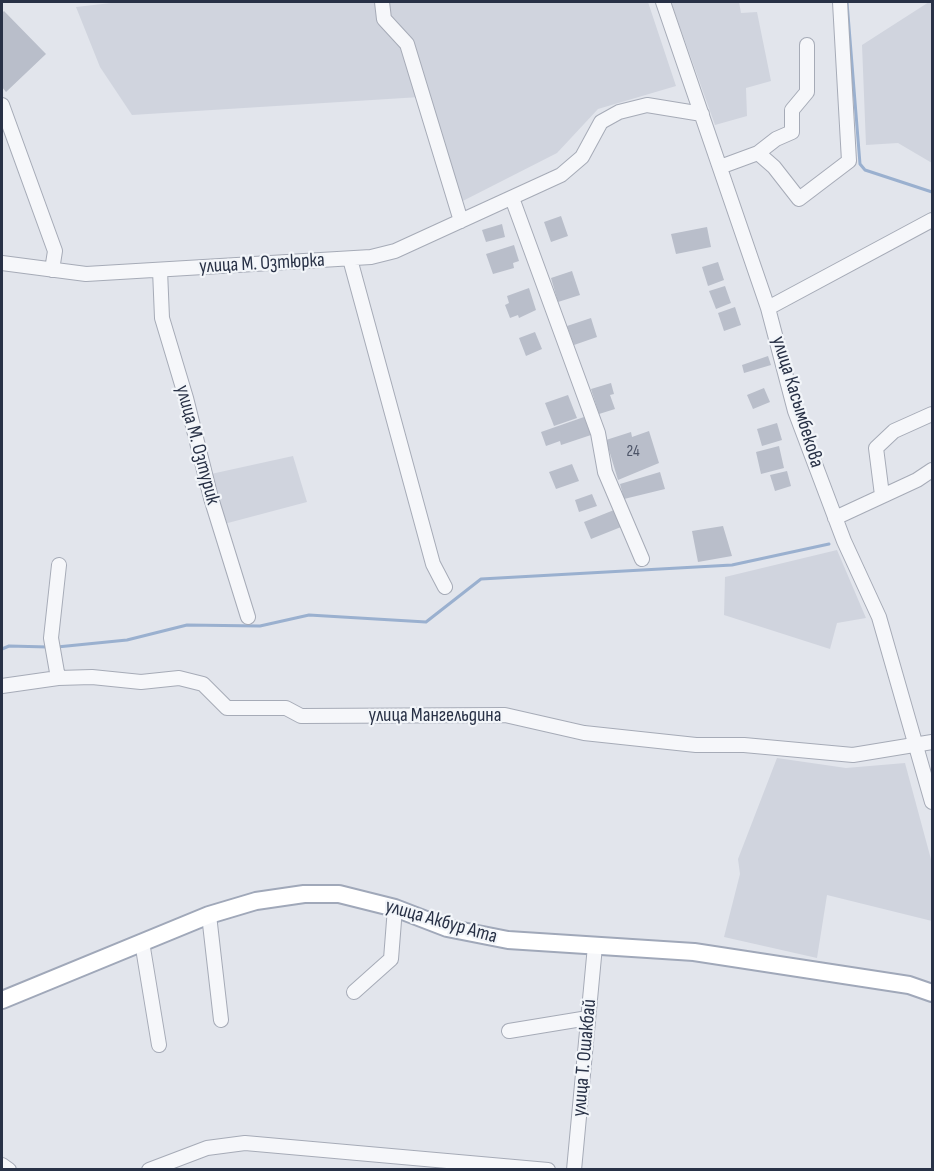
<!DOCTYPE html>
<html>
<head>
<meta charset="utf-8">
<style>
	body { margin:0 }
	#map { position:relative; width:934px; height:1171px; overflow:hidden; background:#e2e5ec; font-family:"Sofia Sans Condensed",sans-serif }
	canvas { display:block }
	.frame { position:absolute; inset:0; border:3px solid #283146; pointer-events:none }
</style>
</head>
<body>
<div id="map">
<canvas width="934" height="1171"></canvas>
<div class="frame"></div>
</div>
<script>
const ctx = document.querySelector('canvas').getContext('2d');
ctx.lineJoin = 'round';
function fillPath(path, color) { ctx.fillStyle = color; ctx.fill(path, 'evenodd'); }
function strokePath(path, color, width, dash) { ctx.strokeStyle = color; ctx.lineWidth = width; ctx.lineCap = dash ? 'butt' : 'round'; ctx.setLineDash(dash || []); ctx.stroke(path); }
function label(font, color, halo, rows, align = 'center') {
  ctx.font = font + ' "Sofia Sans Condensed",sans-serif'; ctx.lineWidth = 4.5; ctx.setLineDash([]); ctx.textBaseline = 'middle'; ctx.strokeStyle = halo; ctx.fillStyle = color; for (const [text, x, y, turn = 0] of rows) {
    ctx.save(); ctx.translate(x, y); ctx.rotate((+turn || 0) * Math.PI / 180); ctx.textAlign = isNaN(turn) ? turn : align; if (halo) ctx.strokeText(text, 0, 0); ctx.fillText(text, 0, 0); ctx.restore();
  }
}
fillPath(new Path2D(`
	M 120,2 L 648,2 L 676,86 L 598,109 L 557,153 L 449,208 L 420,97 L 132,115 L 100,67 L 76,7 Z
	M 671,2 L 739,2 L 741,13 L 757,12 L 771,81 L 746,88 L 747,116 L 715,125 Z
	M 929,2 L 932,2 L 932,163 L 898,143 L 866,145 L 862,45 Z
	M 293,456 L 307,502 L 224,524 L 211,474 Z
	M 837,550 L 866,618 L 837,623 L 830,649 L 724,615 L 725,577 Z
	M 777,758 L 846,768 L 905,763 L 932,863 L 932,921 L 827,895 L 817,958 L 724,937 L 740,874 L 738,859 Z`), '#d0d4de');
strokePath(new Path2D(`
	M 847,2 L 860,164 L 865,170 L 932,192
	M 57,647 L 127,640 L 187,625 L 260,626 L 309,615 L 426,622 L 481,579 L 732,565 L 829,544
	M 2,649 L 9,646 L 48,647`), '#9ab0cf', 3);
fillPath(new Path2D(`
	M 4,11 L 46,54 L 6,92 L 2,87 L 2,13 Z
	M 561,216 L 568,236 L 551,242 L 544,222 Z
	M 502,224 L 505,237 L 486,242 L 482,230 Z
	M 707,227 L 711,247 L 676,254 L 671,234 Z
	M 514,245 L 519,261 L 513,263 L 514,268 L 493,274 L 486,254 Z
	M 718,262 L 724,280 L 708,286 L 702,267 Z
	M 572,271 L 580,295 L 558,302 L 551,278 Z
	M 725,286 L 731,303 L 716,309 L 709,291 Z
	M 529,288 L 536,310 L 519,318 L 518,315 L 510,318 L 505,305 L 509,303 L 507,296 Z
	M 735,307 L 741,325 L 724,331 L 718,313 Z
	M 591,318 L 597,337 L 574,345 L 567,326 Z
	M 535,332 L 542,349 L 526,356 L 519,338 Z
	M 768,356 L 771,365 L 744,373 L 742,365 Z
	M 611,383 L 614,394 L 610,395 L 615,409 L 599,414 L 591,389 Z
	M 764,388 L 770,402 L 753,409 L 747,395 Z
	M 568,395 L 577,418 L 554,426 L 545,403 Z
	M 584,417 L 591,435 L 561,445 L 560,441 L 546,446 L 541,432 Z
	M 777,423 L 782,440 L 762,446 L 757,429 Z
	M 649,431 L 659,463 L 618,480 L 606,440 L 631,432 L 632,437 Z
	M 779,446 L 784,468 L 761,474 L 756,452 Z
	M 572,464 L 579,481 L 556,489 L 549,472 Z
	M 787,471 L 791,486 L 775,491 L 770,475 Z
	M 660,472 L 665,489 L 624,499 L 620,484 Z
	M 592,494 L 597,506 L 579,512 L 575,500 Z
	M 614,510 L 621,527 L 591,539 L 584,522 Z
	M 723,526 L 732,556 L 698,562 L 692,531 Z`), '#b9beca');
const minor = new Path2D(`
	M 382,2 L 384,19 L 407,44 L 461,221
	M 663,2 L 768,308 L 795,411 L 844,541 L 879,617 L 932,802
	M 2,105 L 55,251 L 52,270
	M 758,153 L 774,167 L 799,199 L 849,161 L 840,2
	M 720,167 L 758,153 L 776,139 L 792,132 L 792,110 L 807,92 L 807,45
	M 512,198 L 598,433 L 605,472 L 642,559
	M 350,259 L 433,564 L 445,587
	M 2,263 L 86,274 L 371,257 L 395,251 L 561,175 L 582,157 L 601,122 L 619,112 L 647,105 L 702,114
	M 160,270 L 162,318 L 186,398 L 211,498 L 248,617
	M 768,308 L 932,220
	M 882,495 L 876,448 L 894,431 L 932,414
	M 835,518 L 917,480 L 932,470
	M 58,678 L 51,638 L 59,565
	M 2,686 L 58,678 L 92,677 L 141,682 L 179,678 L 203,684 L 227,708 L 286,708 L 301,716 L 505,715 L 584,733 L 696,745 L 744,745 L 853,755 L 932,742
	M 209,915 L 221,1020
	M 142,942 L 159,1045
	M 354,992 L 391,959 L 395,908
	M 509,1031 L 588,1018
	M 2,1165 L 9,1170
	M 149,1170 L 207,1148 L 245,1143 L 548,1170
	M 574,1170 L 595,946`);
const major = new Path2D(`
	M 2,1000 L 209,915 L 256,901 L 304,894 L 339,894 L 395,908 L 447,928 L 508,940 L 694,952 L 909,985 L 932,993`);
strokePath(minor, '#a6abb7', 16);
strokePath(major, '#a0a8b9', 20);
strokePath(minor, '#f6f7fa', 14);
strokePath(major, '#fff', 16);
label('16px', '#4c5467', null, [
	["24",633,452]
]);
label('20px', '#283146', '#f2f5f9', [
	["улица М. Озтюрка",262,264,-3],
	["улица Касымбекова",797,402,73],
	["улица М. Озтурик",197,445,75],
	["улица Мангельдина",435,716],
	["улица Акбур Ата",441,922,16],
	["улица Т. Ошакбай",585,1058,-85]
]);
</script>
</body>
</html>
